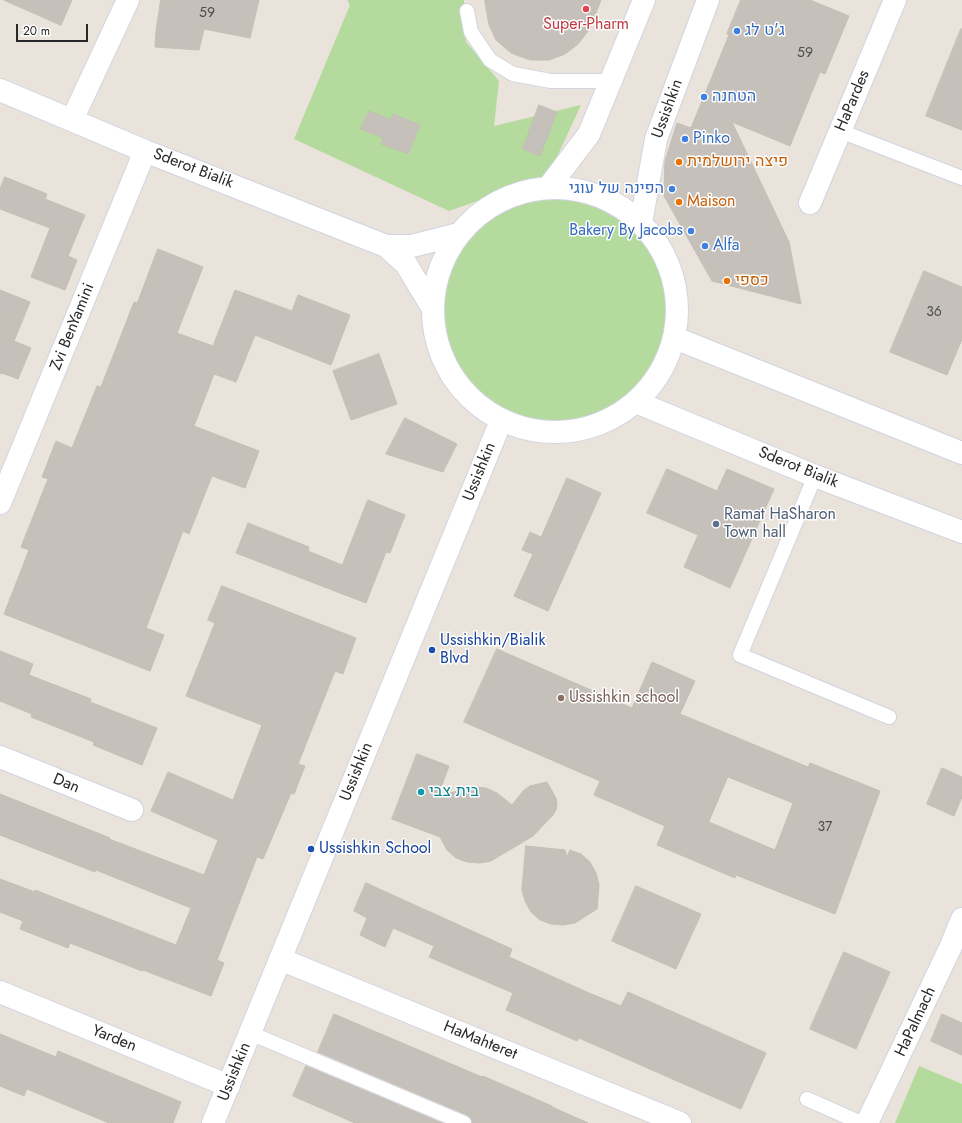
<!DOCTYPE html>
<html>
<head>
<meta charset="utf-8">
<style>
	body { margin:0 }
	#map { position:relative; width:962px; height:1123px; overflow:hidden; background:#e9e3db; font-family:Jost,sans-serif }
	canvas { display:block }
	.scale { position:absolute; left:16px; top:24px; width:72px; height:18px; box-sizing:border-box; border:2px solid #282828; border-top:0; padding-left:5px; font-size:12px; line-height:14px; white-space:nowrap; color:#282828; -webkit-text-stroke:3px #fff; paint-order:stroke }
</style>
</head>
<body>
<div id="map">
<canvas width="962" height="1123"></canvas>
<div class="scale">20 m</div>
</div>
<script>
const ctx = document.querySelector('canvas').getContext('2d');
ctx.lineJoin = 'round';
function fillPath(path, color) { ctx.fillStyle = color; ctx.fill(path, 'evenodd'); }
function strokePath(path, color, width, dash) { ctx.strokeStyle = color; ctx.lineWidth = width; ctx.lineCap = dash ? 'butt' : 'round'; ctx.setLineDash(dash || []); ctx.stroke(path); }
function label(font, color, halo, rows, align = 'center') {
  ctx.font = font + ' Jost,Heebo,sans-serif'; ctx.lineWidth = 3; ctx.setLineDash([]); ctx.textBaseline = 'middle'; ctx.strokeStyle = halo; ctx.fillStyle = color; for (const [text, x, y, turn = 0] of rows) {
    ctx.save(); ctx.translate(x, y); ctx.rotate((+turn || 0) * Math.PI / 180); ctx.textAlign = isNaN(turn) ? turn : align; if (halo) ctx.strokeText(text, 0, 0); ctx.fillText(text, 0, 0); ctx.restore();
  }
}
fillPath(new Path2D(`
	M 347,0 L 464,0 L 466,42 L 499,81 L 494,126 L 581,105 L 548,176 L 449,211 L 294,139 L 350,5 Z
	M433 310a122 122 0 1 1 244 0a122 122 0 1 1-244 0Z
	M 919,1066 L 962,1084 L 962,1123 L 895,1123 Z`), '#b5da9d');
const building = new Path2D(`
	M 4,0 L 72,0 L 61,25 Z
	M 161,0 L 259,0 L 250,38 L 204,29 L 199,50 L 155,47 L 156,31 Z
	M 485,0 L 601,0 L 589,30 L 578,44 L 565,54 L 549,60 L 530,60 L 511,53 L 496,40 L 489,25 Z
	M 741,0 L 810,0 L 849,16 L 825,74 L 820,72 L 790,146 L 732,122 L 789,242 L 801,304 L 712,281 L 664,196 L 665,161 L 677,123 L 691,128 L 729,35 L 727,34 Z
	M 961,29 L 962,29 L 962,130 L 926,116 Z
	M 539,105 L 557,112 L 540,156 L 523,149 Z
	M 369,111 L 391,120 L 393,114 L 420,125 L 408,154 L 381,144 L 383,138 L 361,129 Z
	M 5,177 L 47,194 L 45,199 L 85,215 L 68,256 L 77,260 L 65,290 L 31,277 L 50,228 L 0,209 L 0,189 Z
	M 158,249 L 203,267 L 177,333 L 213,346 L 235,290 L 292,311 L 298,295 L 350,315 L 331,365 L 255,335 L 236,382 L 214,374 L 194,426 L 259,451 L 245,488 L 212,476 L 189,534 L 183,531 L 146,628 L 164,635 L 150,671 L 4,614 L 29,550 L 21,547 L 48,479 L 42,477 L 56,441 L 72,448 L 97,386 L 101,387 L 134,302 L 137,303 Z
	M 924,271 L 962,287 L 962,339 L 947,375 L 890,352 Z
	M 0,290 L 30,302 L 14,341 L 31,348 L 18,379 L 2,373 L 0,374 Z
	M 379,354 L 397,404 L 351,420 L 333,371 Z
	M 405,418 L 457,444 L 443,472 L 386,454 Z
	M 667,469 L 717,491 L 727,469 L 774,489 L 730,588 L 684,567 L 698,535 L 647,513 Z
	M 567,478 L 601,493 L 548,611 L 514,596 L 533,554 L 522,550 L 530,532 L 541,537 Z
	M 368,500 L 405,515 L 390,553 L 386,552 L 366,603 L 236,553 L 248,523 L 309,547 L 308,551 L 342,565 Z
	M 222,586 L 356,638 L 343,674 L 335,671 L 298,764 L 305,766 L 294,794 L 291,793 L 263,859 L 257,857 L 217,960 L 224,963 L 211,996 L 143,970 L 142,971 L 70,943 L 68,948 L 20,929 L 23,921 L 0,912 L 0,879 L 35,892 L 35,890 L 176,945 L 191,908 L 96,870 L 95,872 L 0,835 L 0,794 L 110,838 L 109,839 L 204,875 L 218,840 L 151,811 L 168,772 L 233,800 L 262,725 L 186,696 L 215,623 L 208,620 Z
	M 497,649 L 632,708 L 652,662 L 695,681 L 680,714 L 808,767 L 810,763 L 880,791 L 835,914 L 736,875 L 735,878 L 657,845 L 665,826 L 594,795 L 600,781 L 464,722 ZM 728,777 L 793,803 L 775,850 L 709,822 Z
	M 0,651 L 33,664 L 29,675 L 91,699 L 90,702 L 157,728 L 142,765 L 93,745 L 94,742 L 31,717 L 32,714 L 0,701 Z
	M 417,754 L 449,766 L 438,796 L 474,787 L 486,788 L 497,793 L 512,805 L 524,790 L 530,786 L 547,782 L 556,798 L 557,804 L 556,810 L 553,815 L 533,836 L 491,861 L 480,863 L 467,862 L 456,858 L 447,850 L 440,837 L 392,819 Z
	M 942,768 L 962,777 L 962,797 L 954,816 L 927,804 Z
	M 526,846 L 565,850 L 567,857 L 570,850 L 581,854 L 590,862 L 596,873 L 599,885 L 597,909 L 575,923 L 563,925 L 551,924 L 540,920 L 531,912 L 525,901 L 522,890 Z
	M 366,883 L 512,949 L 509,957 L 589,993 L 621,1006 L 628,992 L 766,1053 L 741,1109 L 579,1038 L 577,1041 L 506,1010 L 513,993 L 429,957 L 434,946 L 393,928 L 385,947 L 360,935 L 367,918 L 354,911 Z
	M 636,886 L 701,914 L 676,969 L 612,941 Z
	M 844,952 L 890,972 L 856,1049 L 810,1029 Z
	M 334,1014 L 482,1077 L 483,1076 L 552,1106 L 552,1107 L 588,1123 L 472,1123 L 471,1118 L 467,1115 L 318,1052 Z
	M 942,1014 L 962,1023 L 962,1055 L 931,1041 Z
	M 0,1034 L 56,1057 L 58,1051 L 181,1102 L 173,1123 L 109,1123 L 27,1089 L 24,1096 L 0,1086 Z
	M 306,1066 L 442,1123 L 355,1123 L 293,1096 Z`);
fillPath(building, '#c5c1ba');
strokePath(building, '#c4beb5', 1);
const lane = new Path2D(`
	M 467,11 L 471,32 L 490,60 L 513,74 L 551,81 L 611,81
	M 840,131 L 962,178
	M 815,476 L 740,655 L 889,717
	M 250,1033 L 464,1123
	M 807,1099 L 861,1123`);
const street = new Path2D(`
	M 0,90 L 145,151 L 386,246 L 412,246 L 459,234
	M 72,120 L 128,0
	M 810,203 L 895,0
	M 386,246 L 406,264 L 432,307
	M 0,503 L 145,151
	M 0,757 L 132,810
	M 280,959 L 680,1123
	M 0,992 L 229,1086
	M 867,1123 L 951,946 L 962,919`);
const secondary = new Path2D(`
	M 548,188 L 589,134 L 644,0
	M433 310a122 122 0 1 1 244 0a122 122 0 1 1-244 0Z
	M 641,223 L 656,139 L 708,0
	M 675,338 L 962,453
	M 636,402 L 815,476 L 962,532
	M 213,1123 L 501,421`);
strokePath(lane, '#d1d4e0', 16);
strokePath(street, '#d1d4e0', 24);
strokePath(secondary, '#d1d4e0', 24);
strokePath(lane, '#fff', 14);
strokePath(street, '#fff', 22);
strokePath(secondary, '#fff', 22);
for (const [x, y, r, color] of [
	[586,9,4,"#e0444e"],
	[737,31,4,"#3f7fe0"],
	[704,97,4,"#3f7fe0"],
	[685,139,4,"#3f7fe0"],
	[679,162,4,"#e8710a"],
	[672,189,4,"#3f7fe0"],
	[679,202,4,"#e8710a"],
	[691,231,4,"#3f7fe0"],
	[705,246,4,"#3f7fe0"],
	[727,281,4,"#e8710a"],
	[716,524,4,"#5c6f8a"],
	[432,650,4,"#1a4fb4"],
	[561,698,4,"#8d6e63"],
	[421,792,4,"#0f9aa8"],
	[311,849,4,"#1a4fb4"]
]) { const dot = new Path2D(); dot.arc(x, y, r, 0, 2 * Math.PI); ctx.fillStyle = color; ctx.fill(dot); strokePath(dot, '#fff', 1.5); }
label('14px', '#4f4e4c', null, [
	["59",207,14],
	["59",805,54],
	["36",934,313],
	["37",825,828]
]);
label('16px', '#be3a42', '#fff', [
	["Super-Pharm",586,25]
]);
label('16px', '#366cbe', '#fff', [
	["ג'ט לג",745,31],
	["הטחנה",712,97],
	["Pinko",693,139],
	["הפינה של עוגי",664,189,"right"],
	["Bakery By Jacobs",683,231,"right"],
	["Alfa",713,246]
], 'left');
label('16px', '#282828', '#fff', [
	["HaPardes",853,101,-67],
	["Ussishkin",668,109,-70],
	["Sderot Bialik",193,169,21],
	["Zvi BenYamini",73,327,-68],
	["Sderot Bialik",798,468,22],
	["Ussishkin",480,472,-68],
	["Ussishkin",357,772,-68],
	["Dan",66,784,22],
	["HaPalmach",916,1022,-65],
	["Yarden",114,1039,22],
	["HaMahteret",480,1041,22],
	["Ussishkin",235,1072,-68]
]);
label('16px', '#c56008', '#fff', [
	["פיצה ירושלמית",687,162],
	["Maison",687,202],
	["כספי",735,281]
], 'left');
label('16px', '#4e5e75', '#fff', [
	["Ramat HaSharon",724,515],
	["Town hall",724,533]
], 'left');
label('16px', '#164399', '#fff', [
	["Ussishkin/Bialik",440,641],
	["Blvd",440,659],
	["Ussishkin School",319,849]
], 'left');
label('16px', '#785e54', '#fff', [
	["Ussishkin school",569,698]
], 'left');
label('16px', '#0d838f', '#fff', [
	["בית צבי",429,792]
], 'left');
</script>
</body>
</html>
